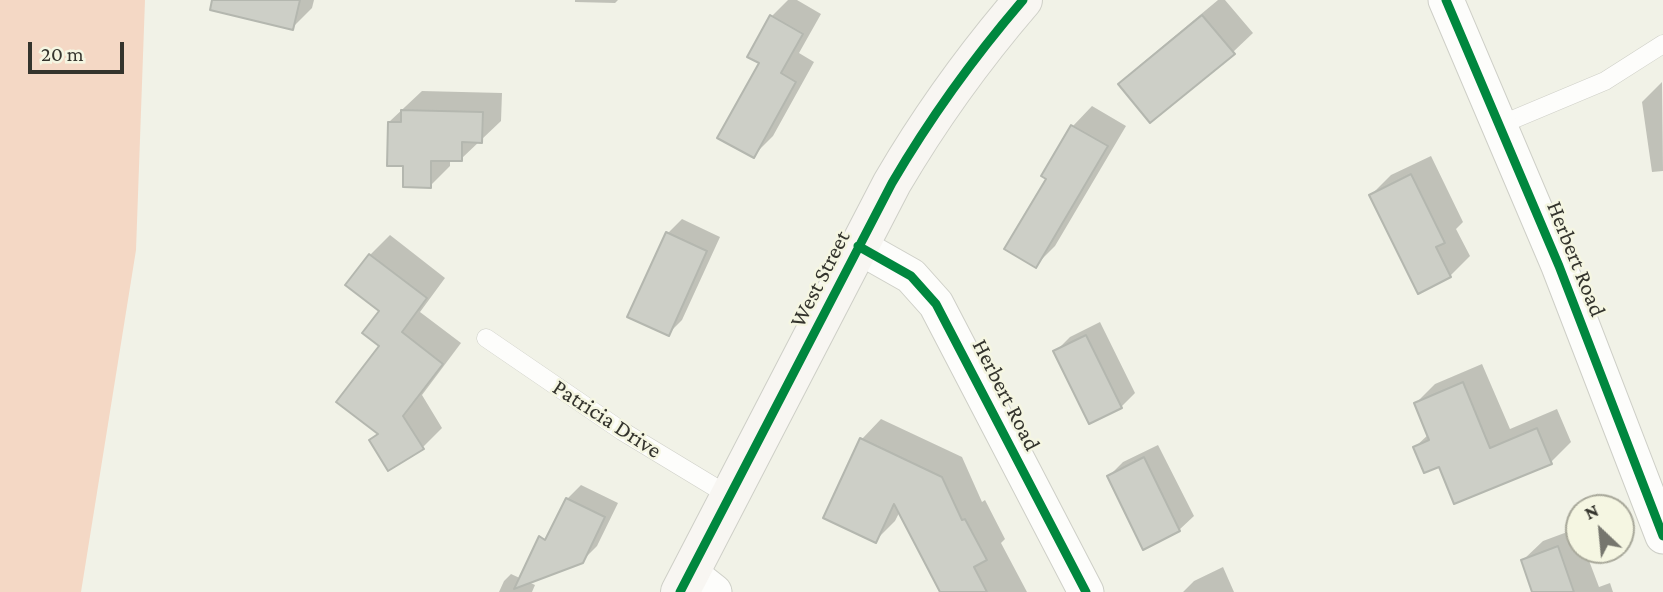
<!DOCTYPE html>
<html>
<head>
<meta charset="utf-8">
<style>
	body { margin:0 }
	#map { position:relative; width:1663px; height:592px; overflow:hidden; background:#f1f2e7; font-family:"Crimson Pro",serif }
	canvas { display:block }
	.north { position:absolute; left:1565px; top:494px; width:70px; height:70px; box-sizing:border-box; background:#f5f6e2; border:2px solid #a8a89a; border-radius:50%; rotate:334deg; font-size:19px; font-weight:700; line-height:28px; text-align:center; color:#34342d }
	.north::after { content:''; display:block; margin:auto; width:24px; height:32px; background:#76766e; clip-path:polygon(50% 0,100% 100%,50% 72%,0 100%) }
	.scale { position:absolute; left:28px; top:42px; width:96px; height:32px; box-sizing:border-box; border:4px solid #34342d; border-top:0; padding-left:9px; font-size:21px; line-height:24px; white-space:nowrap; color:#34342d; -webkit-text-stroke:5px #f5f6e2; paint-order:stroke }
</style>
</head>
<body>
<div id="map">
<canvas width="1663" height="592"></canvas>
<div class="north">N</div>
<div class="scale">20 m</div>
</div>
<script>
const ctx = document.querySelector('canvas').getContext('2d');
ctx.lineJoin = 'round';
function fillPath(path, color) { ctx.fillStyle = color; ctx.fill(path, 'evenodd'); }
function strokePath(path, color, width, dash) { ctx.strokeStyle = color; ctx.lineWidth = width; ctx.lineCap = dash ? 'butt' : 'round'; ctx.setLineDash(dash || []); ctx.stroke(path); }
function label(font, color, halo, rows, align = 'center') {
  ctx.font = font + ' "Crimson Pro",serif'; ctx.lineWidth = 5; ctx.setLineDash([]); ctx.textBaseline = 'middle'; ctx.strokeStyle = halo; ctx.fillStyle = color; for (const [text, x, y, turn = 0] of rows) {
    ctx.save(); ctx.translate(x, y); ctx.rotate((+turn || 0) * Math.PI / 180); ctx.textAlign = isNaN(turn) ? turn : align; if (halo) ctx.strokeText(text, 0, 0); ctx.fillText(text, 0, 0); ctx.restore();
  }
}
fillPath(new Path2D(`
	M 0,0 L 145,0 L 136,250 L 81,592 L 0,592 Z`), '#f4d8c5');
fillPath(new Path2D(`
	M 248,0 L 314,0 L 312,8 L 292,28 Z
	M 575,0 L 618,0 L 615,3 L 575,2 Z
	M 788,0 L 797,0 L 821,14 L 799,53 L 814,62 L 773,136 L 753,156 L 761,63 L 772,16 Z
	M 1218,0 L 1225,0 L 1253,33 L 1233,52 L 1120,84 L 1140,65 Z
	M 1662,82 L 1663,171 L 1652,172 L 1642,102 Z
	M 422,91 L 502,93 L 501,121 L 461,159 L 450,159 L 450,166 L 430,186 L 405,164 L 389,122 Z
	M 1092,106 L 1126,126 L 1055,246 L 1035,266 L 1048,179 L 1043,175 L 1073,126 Z
	M 1431,156 L 1463,222 L 1456,229 L 1470,256 L 1450,276 L 1371,195 L 1391,175 Z
	M 682,219 L 720,237 L 682,320 L 668,334 L 668,233 Z
	M 390,235 L 445,278 L 420,312 L 461,343 L 422,395 L 442,428 L 423,447 L 371,440 L 379,432 L 382,310 L 348,284 L 370,255 Z
	M 1100,322 L 1135,393 L 1121,407 L 1056,351 L 1070,337 Z
	M 1482,364 L 1510,429 L 1557,409 L 1571,442 L 1551,462 L 1455,502 L 1440,465 L 1415,447 L 1429,434 L 1416,403 L 1435,384 Z
	M 881,419 L 962,457 L 982,502 L 985,500 L 1005,539 L 1001,543 L 1027,592 L 941,592 L 900,511 L 895,521 L 875,541 L 862,439 Z
	M 1158,445 L 1194,516 L 1179,530 L 1144,547 L 1109,476 L 1123,462 Z
	M 581,485 L 618,503 L 597,546 L 582,561 L 567,499 Z
	M 1578,528 L 1579,550 L 1585,550 L 1599,587 L 1610,583 L 1613,592 L 1534,592 L 1523,560 L 1543,541 Z
	M 1223,567 L 1234,592 L 1183,592 L 1194,581 Z
	M 511,574 L 535,585 L 532,592 L 499,592 L 504,581 Z`), '#0003');
const building = new Path2D(`
	M 212,0 L 300,0 L 293,30 L 210,10 Z
	M 770,15 L 803,34 L 781,73 L 796,82 L 754,158 L 717,138 L 759,63 L 747,57 Z
	M 1202,15 L 1235,54 L 1150,123 L 1118,84 Z
	M 401,110 L 483,112 L 482,143 L 462,142 L 462,161 L 431,161 L 431,188 L 403,187 L 403,166 L 387,166 L 388,122 L 401,122 Z
	M 1071,125 L 1108,146 L 1036,268 L 1004,249 L 1046,179 L 1041,176 Z
	M 1411,174 L 1445,243 L 1436,247 L 1451,277 L 1418,294 L 1369,195 Z
	M 666,232 L 707,251 L 669,336 L 627,317 Z
	M 369,254 L 427,298 L 402,332 L 443,364 L 403,416 L 424,449 L 388,471 L 369,440 L 378,434 L 336,402 L 379,346 L 362,333 L 379,311 L 345,285 Z
	M 1086,335 L 1122,408 L 1089,424 L 1053,351 Z
	M 1463,382 L 1490,448 L 1537,428 L 1552,464 L 1454,504 L 1439,467 L 1424,473 L 1413,447 L 1429,440 L 1414,403 Z
	M 860,438 L 942,477 L 962,520 L 965,519 L 987,560 L 974,567 L 987,592 L 940,592 L 894,504 L 876,543 L 823,518 Z
	M 1144,457 L 1180,531 L 1143,550 L 1107,476 Z
	M 566,498 L 605,517 L 583,563 L 514,589 L 539,536 L 545,540 Z
	M 1558,546 L 1574,592 L 1532,592 L 1521,560 Z`);
fillPath(building, '#cdcfc7');
strokePath(building, '#b4b7af', 2);
const lane = new Path2D(`
	M 1500,125 L 1605,81 L 1663,44
	M 486,338 L 622,431 L 731,497`);
const street = new Path2D(`
	M 1446,0 L 1559,266 L 1663,536
	M 858,246 L 911,276 L 936,304 L 1086,592
	M 690,573 L 714,592`);
const secondary = new Path2D(`
	M 680,592 L 892,183 C 930,118 974,57 1023,0`);
strokePath(lane, '#cecfc7', 19);
strokePath(street, '#cecfc7', 37);
strokePath(secondary, '#cecfc7', 40);
strokePath(lane, '#fdfdfb', 18);
strokePath(street, '#fdfdfb', 35);
strokePath(secondary, '#f8f6f2', 38);
strokePath(new Path2D(`
	M 1446,0 L 1559,266 L 1663,536
	M 858,246 L 911,276 L 936,304 L 1086,592
	M 680,592 L 892,183 C 930,118 974,57 1023,0`), '#00873e', 9);
label('23px', '#34342d', '#f5f6e2', [
	["Herbert Road",1576,259,68],
	["West Street",820,279,-63],
	["Herbert Road",1006,395,63],
	["Patricia Drive",607,419,33]
]);
</script>
</body>
</html>
